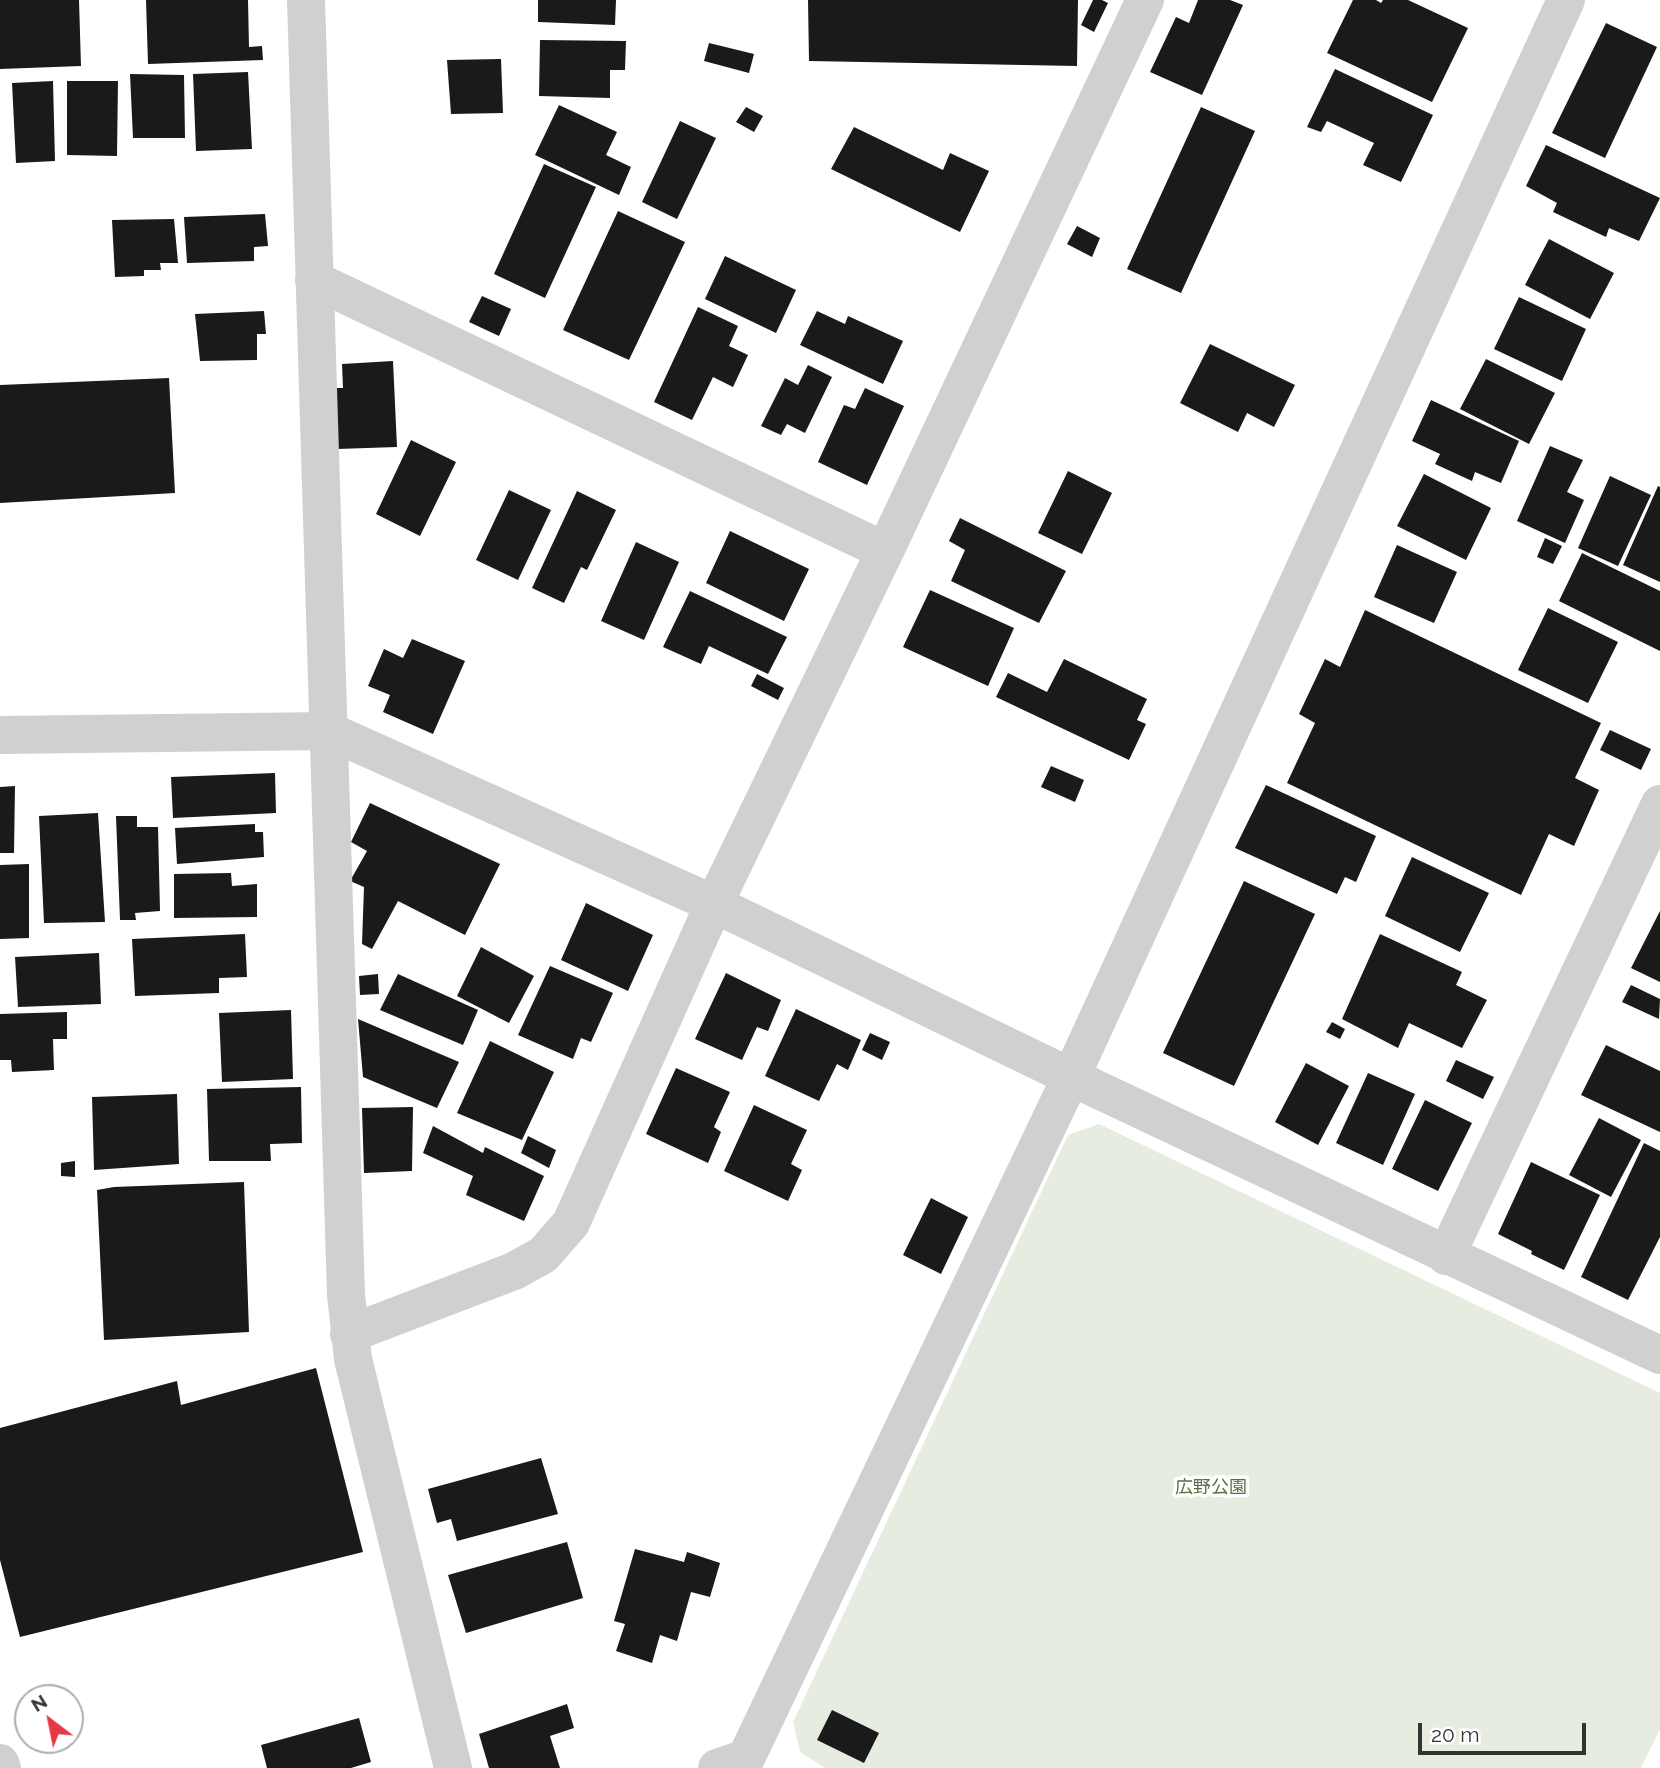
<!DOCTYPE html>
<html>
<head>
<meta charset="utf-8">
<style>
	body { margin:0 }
	#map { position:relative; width:1660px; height:1768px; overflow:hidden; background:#fff; font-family:Raleway,sans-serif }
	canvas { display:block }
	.north { position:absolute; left:14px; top:1684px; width:70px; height:70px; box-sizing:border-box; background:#fff; border:2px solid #adadad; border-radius:50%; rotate:328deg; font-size:19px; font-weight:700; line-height:28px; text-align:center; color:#333 }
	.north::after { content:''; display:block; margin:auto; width:24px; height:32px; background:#e63946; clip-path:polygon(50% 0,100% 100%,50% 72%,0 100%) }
	.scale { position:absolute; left:1418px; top:1723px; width:168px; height:32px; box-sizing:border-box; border:4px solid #333; border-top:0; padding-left:9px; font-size:21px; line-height:24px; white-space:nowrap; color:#333; -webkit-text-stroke:5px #fff; paint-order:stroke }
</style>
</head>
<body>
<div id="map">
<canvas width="1660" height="1768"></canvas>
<div class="north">N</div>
<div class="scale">20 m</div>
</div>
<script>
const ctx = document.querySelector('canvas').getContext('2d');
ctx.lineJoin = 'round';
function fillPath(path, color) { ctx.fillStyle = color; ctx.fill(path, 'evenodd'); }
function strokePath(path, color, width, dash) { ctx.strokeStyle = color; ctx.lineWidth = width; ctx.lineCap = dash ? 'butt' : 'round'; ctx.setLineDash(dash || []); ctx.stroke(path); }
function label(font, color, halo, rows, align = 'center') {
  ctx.font = font + ' Raleway,"Noto Sans JP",sans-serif'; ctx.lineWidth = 7; ctx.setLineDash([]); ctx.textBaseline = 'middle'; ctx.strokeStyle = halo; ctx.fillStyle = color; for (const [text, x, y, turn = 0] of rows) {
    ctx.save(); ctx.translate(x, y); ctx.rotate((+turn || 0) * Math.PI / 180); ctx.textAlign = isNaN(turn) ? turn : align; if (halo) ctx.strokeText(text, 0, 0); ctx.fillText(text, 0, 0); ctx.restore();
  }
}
fillPath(new Path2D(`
	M 1099,1124 L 1660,1393 L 1660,1729 L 1641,1768 L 825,1768 L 800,1752 L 793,1722 L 1068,1135 Z`), '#e6ecdf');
fillPath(new Path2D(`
	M 0,0 L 79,0 L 81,66 L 0,69 Z
	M 146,0 L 248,0 L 249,47 L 262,46 L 263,60 L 148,64 Z
	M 538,0 L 616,0 L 615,25 L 538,22 Z
	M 808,0 L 1078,0 L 1077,66 L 809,61 Z
	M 1093,0 L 1102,0 L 1108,3 L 1094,32 L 1081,25 Z
	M 1198,0 L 1230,0 L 1243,5 L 1202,95 L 1150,72 L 1176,17 L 1189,23 Z
	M 1353,0 L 1376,0 L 1381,3 L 1383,0 L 1408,0 L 1468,28 L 1432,102 L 1327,53 Z
	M 1606,23 L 1657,47 L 1605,158 L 1552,133 Z
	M 540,40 L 626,41 L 625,70 L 610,70 L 610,98 L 539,96 Z
	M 709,43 L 754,54 L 749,73 L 704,61 Z
	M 501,59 L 503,113 L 451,114 L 447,60 Z
	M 1335,69 L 1433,115 L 1401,182 L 1363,165 L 1374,143 L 1327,121 L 1321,132 L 1307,127 Z
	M 248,72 L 252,149 L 196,151 L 193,74 Z
	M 130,74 L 184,75 L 185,138 L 133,138 Z
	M 53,81 L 55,161 L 16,163 L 12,83 Z
	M 67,81 L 118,81 L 117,156 L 67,155 Z
	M 559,105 L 617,132 L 606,155 L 631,167 L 619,195 L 535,155 Z
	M 746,107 L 763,116 L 754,132 L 736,122 Z
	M 1201,107 L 1255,131 L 1181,293 L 1127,269 Z
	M 680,121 L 716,138 L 677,219 L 642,202 Z
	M 854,127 L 943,170 L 950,153 L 989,171 L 960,232 L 831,169 Z
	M 1546,145 L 1660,198 L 1639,241 L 1609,228 L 1606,237 L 1553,212 L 1557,203 L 1526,186 Z
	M 544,164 L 596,187 L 545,298 L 494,274 Z
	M 618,211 L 685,242 L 629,360 L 563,330 Z
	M 265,214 L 268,246 L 254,247 L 254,261 L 187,263 L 184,217 Z
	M 174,219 L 178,263 L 160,263 L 161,270 L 144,270 L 144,276 L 115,277 L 112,220 Z
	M 1077,226 L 1100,238 L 1092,257 L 1067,244 Z
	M 1549,239 L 1614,273 L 1590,319 L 1525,285 Z
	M 725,256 L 796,290 L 776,333 L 705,299 Z
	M 482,296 L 511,309 L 499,336 L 469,322 Z
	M 1519,297 L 1586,329 L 1562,381 L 1494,349 Z
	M 698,307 L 738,326 L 729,346 L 748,355 L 733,387 L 713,377 L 692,420 L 654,402 Z
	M 264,311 L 266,334 L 257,334 L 257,360 L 200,361 L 195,314 Z
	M 817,311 L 845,324 L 848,316 L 903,341 L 883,384 L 800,345 Z
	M 1210,344 L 1295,385 L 1274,427 L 1247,413 L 1238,432 L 1180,403 Z
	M 1486,359 L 1555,393 L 1529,444 L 1460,409 Z
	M 393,361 L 397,447 L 337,449 L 333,388 L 343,388 L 342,364 Z
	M 808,365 L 832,377 L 805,433 L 787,424 L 781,435 L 761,426 L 785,378 L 798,385 Z
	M 169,378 L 175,493 L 0,503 L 0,385 Z
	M 865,388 L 904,406 L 867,485 L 818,462 L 844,405 L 855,409 Z
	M 1431,400 L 1519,441 L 1501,483 L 1475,472 L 1472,481 L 1435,464 L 1440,454 L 1412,441 Z
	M 411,440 L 456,462 L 420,536 L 376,514 Z
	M 1550,446 L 1583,460 L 1567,492 L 1584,500 L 1565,543 L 1517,521 Z
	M 1068,471 L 1112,493 L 1082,554 L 1038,533 Z
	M 1424,474 L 1491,508 L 1466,560 L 1397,526 Z
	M 1610,476 L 1651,495 L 1618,566 L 1578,548 Z
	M 1658,486 L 1660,487 L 1660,582 L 1623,565 Z
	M 509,490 L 551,510 L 518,580 L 476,560 Z
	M 577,491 L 616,510 L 587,570 L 581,567 L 564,603 L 532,588 Z
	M 960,518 L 1066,571 L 1039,623 L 951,581 L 965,550 L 949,541 Z
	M 730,531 L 809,569 L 784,621 L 706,583 Z
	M 1545,538 L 1562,546 L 1553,564 L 1537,557 Z
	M 636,542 L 679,562 L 644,640 L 601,621 Z
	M 1397,545 L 1457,572 L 1434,623 L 1374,597 Z
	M 1582,553 L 1660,591 L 1660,651 L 1559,601 Z
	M 930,590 L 1014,628 L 988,686 L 903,647 Z
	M 690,591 L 787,637 L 768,674 L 709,646 L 701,664 L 663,647 Z
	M 1548,608 L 1618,642 L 1588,703 L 1518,670 Z
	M 1365,610 L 1601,723 L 1575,778 L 1599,790 L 1574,846 L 1549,834 L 1521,895 L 1287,783 L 1315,723 L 1299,714 L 1325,659 L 1340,667 Z
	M 412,639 L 465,661 L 433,734 L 383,712 L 390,695 L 368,686 L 384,649 L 403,658 Z
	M 1064,659 L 1147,699 L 1137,720 L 1146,724 L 1129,760 L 996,697 L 1008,673 L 1047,692 Z
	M 757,674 L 784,688 L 778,700 L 751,686 Z
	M 1610,730 L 1651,749 L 1641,770 L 1600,750 Z
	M 1051,766 L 1084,780 L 1075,802 L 1041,787 Z
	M 275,773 L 276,813 L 173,818 L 171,777 Z
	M 1266,785 L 1376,836 L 1356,882 L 1345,877 L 1337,894 L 1235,848 Z
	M 15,786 L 14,853 L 0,853 L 0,787 Z
	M 370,803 L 500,864 L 465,935 L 398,901 L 372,949 L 362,944 L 364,887 L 350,881 L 367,851 L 351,842 Z
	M 98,813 L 105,922 L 44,923 L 39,816 Z
	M 116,816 L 137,816 L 137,827 L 158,827 L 160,911 L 135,913 L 136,920 L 120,920 Z
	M 255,824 L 255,832 L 263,832 L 264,857 L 177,864 L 175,828 Z
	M 1412,857 L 1489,893 L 1460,952 L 1385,916 Z
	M 29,864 L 29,938 L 0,939 L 0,865 Z
	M 231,873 L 232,886 L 257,884 L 257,917 L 174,918 L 174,874 Z
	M 1244,881 L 1315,914 L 1234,1086 L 1163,1053 Z
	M 586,903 L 653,935 L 628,991 L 561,960 Z
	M 1660,911 L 1660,982 L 1631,968 Z
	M 245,934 L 247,977 L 219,978 L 219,993 L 135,996 L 132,939 Z
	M 1380,934 L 1462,972 L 1456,985 L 1487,1000 L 1462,1048 L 1409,1023 L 1398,1048 L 1342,1019 Z
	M 481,947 L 534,976 L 509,1023 L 457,996 Z
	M 99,953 L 101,1004 L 18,1007 L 15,957 Z
	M 550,966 L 613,993 L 591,1042 L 581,1038 L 573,1059 L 518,1035 Z
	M 726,973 L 781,1000 L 768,1031 L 757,1027 L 742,1060 L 695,1039 Z
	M 378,974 L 379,994 L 360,995 L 359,976 Z
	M 398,974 L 478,1010 L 463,1045 L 380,1010 Z
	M 1631,985 L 1660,999 L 1659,1019 L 1622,1002 Z
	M 796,1009 L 861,1040 L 848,1070 L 837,1064 L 819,1101 L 765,1076 Z
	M 291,1010 L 293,1079 L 222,1082 L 219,1013 Z
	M 67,1012 L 67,1039 L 53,1039 L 54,1070 L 12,1072 L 11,1060 L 0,1060 L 0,1014 Z
	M 358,1019 L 459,1062 L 437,1108 L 363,1077 Z
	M 1332,1022 L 1345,1029 L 1340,1039 L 1326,1032 Z
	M 870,1033 L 890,1042 L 882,1060 L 862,1050 Z
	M 490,1041 L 554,1072 L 522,1140 L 457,1113 Z
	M 1606,1045 L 1660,1071 L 1660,1132 L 1581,1095 Z
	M 1456,1060 L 1494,1077 L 1483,1099 L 1446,1081 Z
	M 1306,1063 L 1349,1086 L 1318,1145 L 1275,1122 Z
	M 676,1068 L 730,1092 L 714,1127 L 721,1132 L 708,1163 L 646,1134 Z
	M 1368,1073 L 1415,1094 L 1383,1165 L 1336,1143 Z
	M 301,1087 L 302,1143 L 270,1144 L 271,1161 L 209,1161 L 207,1089 Z
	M 177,1094 L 179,1164 L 94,1170 L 92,1097 Z
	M 1425,1100 L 1472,1123 L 1438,1191 L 1392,1169 Z
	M 754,1105 L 807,1130 L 791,1164 L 802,1170 L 788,1201 L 724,1171 Z
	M 413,1107 L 412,1171 L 364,1173 L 362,1108 Z
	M 1599,1118 L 1641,1140 L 1611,1197 L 1569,1175 Z
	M 433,1126 L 483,1153 L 485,1147 L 544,1176 L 524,1221 L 466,1195 L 473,1176 L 423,1153 Z
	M 528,1136 L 556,1150 L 549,1168 L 521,1153 Z
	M 1644,1143 L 1660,1151 L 1660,1237 L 1628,1300 L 1581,1277 Z
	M 75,1161 L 75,1177 L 61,1176 L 61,1163 Z
	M 1531,1162 L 1600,1195 L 1564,1270 L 1531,1254 L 1532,1251 L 1498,1234 Z
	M 244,1182 L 249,1332 L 104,1340 L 97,1190 L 114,1187 Z
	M 931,1198 L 968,1217 L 941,1274 L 903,1255 Z
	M 316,1368 L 363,1552 L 20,1637 L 0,1560 L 0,1428 L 177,1381 L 181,1405 Z
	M 541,1458 L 558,1514 L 457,1541 L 451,1519 L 437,1523 L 428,1489 Z
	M 567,1542 L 583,1598 L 466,1633 L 448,1575 Z
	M 635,1549 L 684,1562 L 687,1552 L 720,1563 L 710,1597 L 691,1592 L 677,1641 L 660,1635 L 652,1663 L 616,1651 L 625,1624 L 614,1621 Z
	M 567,1704 L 574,1728 L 550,1736 L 560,1768 L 489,1768 L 479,1734 Z
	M 832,1710 L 879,1733 L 864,1763 L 817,1740 Z
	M 359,1718 L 371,1762 L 351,1768 L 267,1768 L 261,1745 Z`), '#1a1a1a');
strokePath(new Path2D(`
	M 306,0 L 346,1294 L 353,1359 L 453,1768
	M 314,280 L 885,551
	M 0,735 L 329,731 L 714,904 L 1071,1077 L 1660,1355
	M 1446,1256 L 1660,804
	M 349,1334 L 514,1271 L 543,1255 L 571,1223 L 714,904 L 885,551 L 1145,0
	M 717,1768 L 746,1758 L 1071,1077 L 1566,0`), '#d0d0d0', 38);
strokePath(new Path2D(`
	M 0,1763 L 2,1768`), '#d0d0d0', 38);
label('18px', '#56703f', '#fff', [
	["広野公園",1211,1488]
]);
</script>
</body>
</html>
